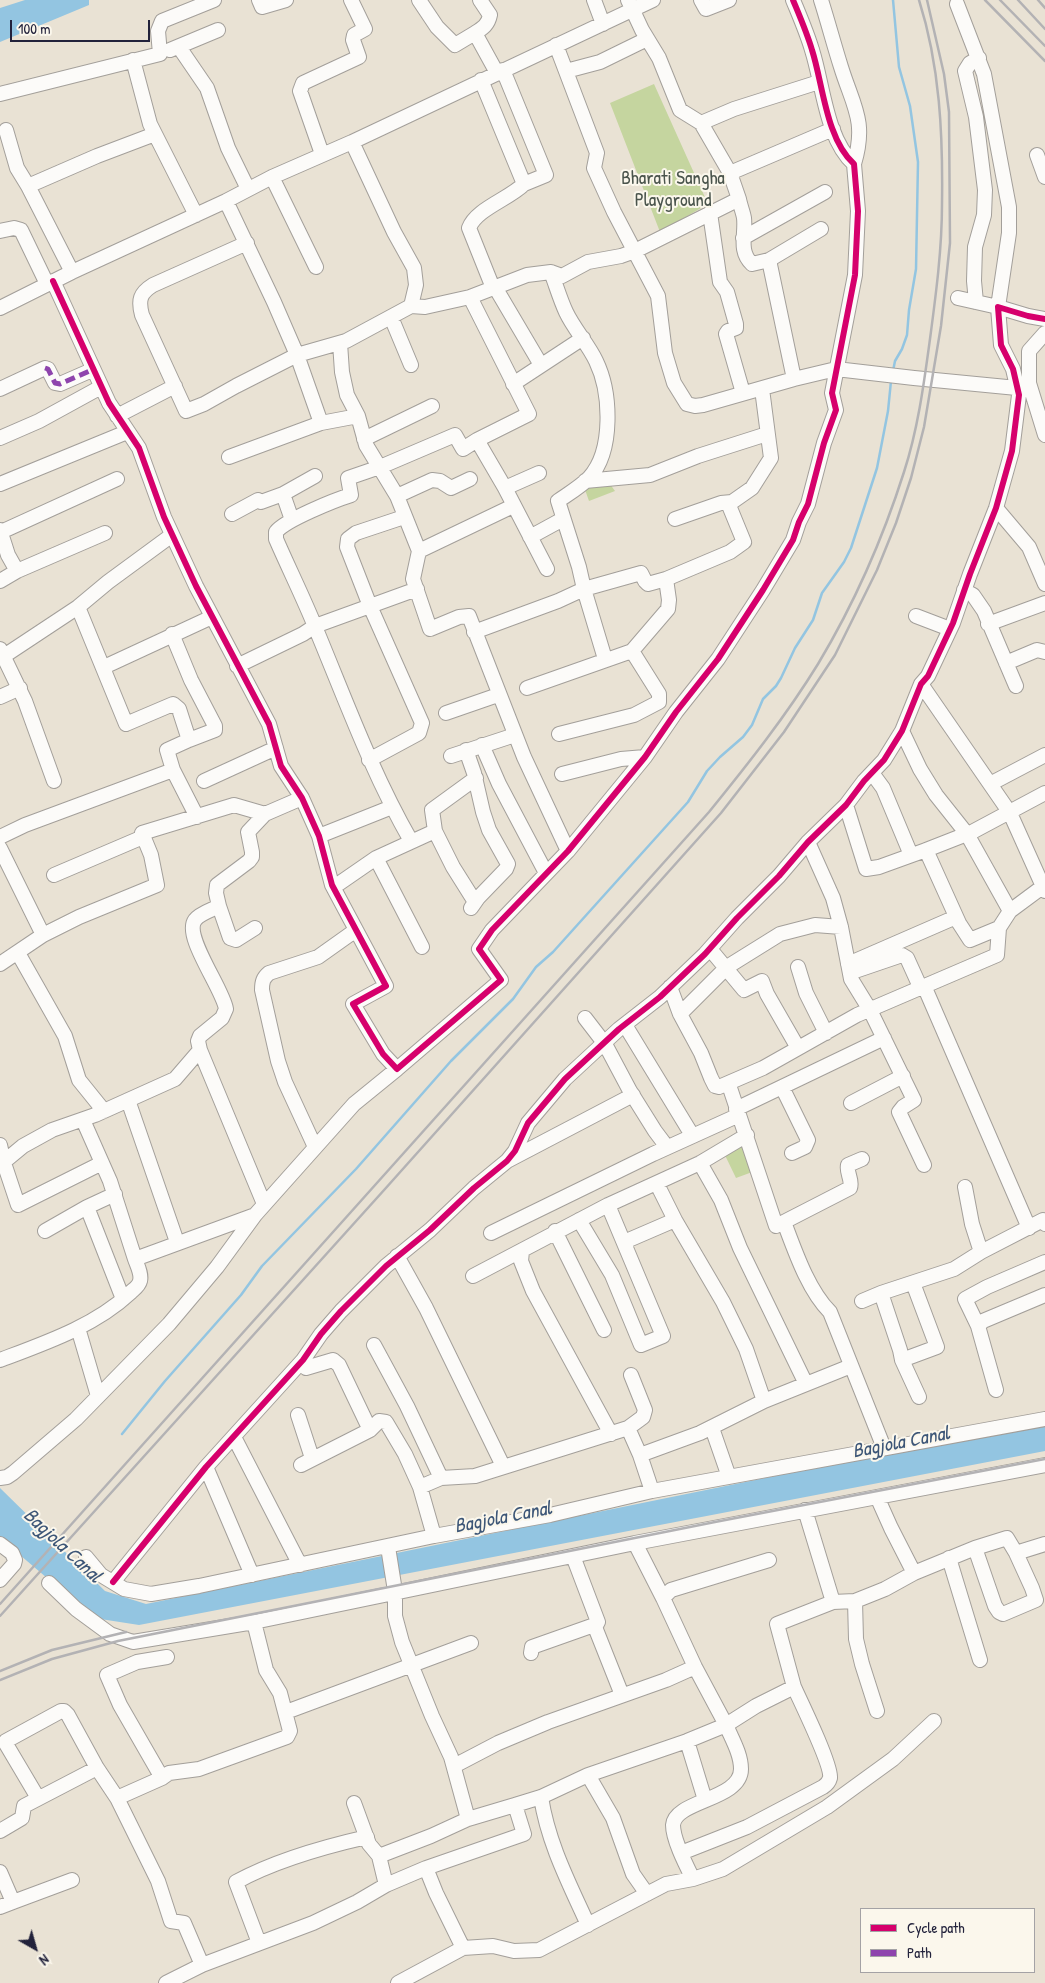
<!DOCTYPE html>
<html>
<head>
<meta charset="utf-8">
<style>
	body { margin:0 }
	#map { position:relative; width:1045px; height:1983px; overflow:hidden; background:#e9e2d4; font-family:"Patrick Hand",sans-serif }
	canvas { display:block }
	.legend { position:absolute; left:860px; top:1908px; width:175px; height:65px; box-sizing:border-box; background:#fbf7ec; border:1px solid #a4a2a5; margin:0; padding:6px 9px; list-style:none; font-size:15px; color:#22223b }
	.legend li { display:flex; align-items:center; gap:10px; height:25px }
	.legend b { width:25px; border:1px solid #a4a2a5 }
	.north { position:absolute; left:10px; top:1923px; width:50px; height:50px; -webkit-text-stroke:4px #fbf7ec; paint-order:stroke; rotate:142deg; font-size:14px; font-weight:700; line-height:20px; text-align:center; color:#22223b }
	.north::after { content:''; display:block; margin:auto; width:18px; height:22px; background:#22223b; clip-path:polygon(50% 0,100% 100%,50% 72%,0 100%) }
	.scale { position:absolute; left:10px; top:20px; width:140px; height:22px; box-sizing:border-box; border:2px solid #22223b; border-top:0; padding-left:6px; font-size:15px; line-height:18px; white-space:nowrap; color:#22223b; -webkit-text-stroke:4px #fbf7ec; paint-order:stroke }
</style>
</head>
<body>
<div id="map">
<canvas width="1045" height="1983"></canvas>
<ul class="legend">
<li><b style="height:6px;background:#d6006c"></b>Cycle path</li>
<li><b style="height:6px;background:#8e44ad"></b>Path</li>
</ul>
<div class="north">N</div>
<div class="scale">100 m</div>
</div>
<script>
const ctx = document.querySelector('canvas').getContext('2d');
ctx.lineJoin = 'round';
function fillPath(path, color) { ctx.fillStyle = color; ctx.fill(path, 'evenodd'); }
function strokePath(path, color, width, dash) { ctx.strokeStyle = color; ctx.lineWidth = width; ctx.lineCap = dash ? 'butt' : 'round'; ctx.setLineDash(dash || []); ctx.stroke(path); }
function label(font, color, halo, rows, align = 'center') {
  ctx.font = font + ' "Patrick Hand",sans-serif'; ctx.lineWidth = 4; ctx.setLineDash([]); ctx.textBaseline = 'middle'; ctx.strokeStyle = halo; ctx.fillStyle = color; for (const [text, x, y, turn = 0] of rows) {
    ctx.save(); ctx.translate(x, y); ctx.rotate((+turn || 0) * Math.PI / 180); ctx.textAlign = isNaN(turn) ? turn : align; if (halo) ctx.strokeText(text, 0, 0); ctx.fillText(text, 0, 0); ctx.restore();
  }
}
fillPath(new Path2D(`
	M 654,84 L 708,204 L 660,232 L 610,103 Z
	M 599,469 L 615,491 L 589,501 L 583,484 Z
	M 745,1138 L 755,1171 L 736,1178 L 721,1147 Z`), '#c5d59f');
fillPath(new Path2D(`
	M 25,0 L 89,0 L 89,5 L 0,42 L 0,8 Z
	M 1045,1421 L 1045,1451 L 139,1625 L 94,1618 L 0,1538 L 0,1488 L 105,1591 L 146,1604 Z`), '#93c5e1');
strokePath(new Path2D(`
	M 893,371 L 895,361 L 902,349 L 907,335 L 909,310 L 916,269 L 918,162 L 910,106 L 899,67 L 893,0
	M 122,1434 L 165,1381 L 241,1295 L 262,1266 L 356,1169 L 451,1061 L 513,999 L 536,967 L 553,952 L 688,802 L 707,771 L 720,757 L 743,737 L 752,725 L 763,699 L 776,686 L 781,678 L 795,648 L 813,620 L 822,593 L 844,562 L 851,548 L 877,468 L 888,411 L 891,381`), '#93c5e1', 2.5);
const minor = new Path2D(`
	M 259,0 L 262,7 L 286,0
	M 419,0 L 437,27 L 455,45 L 475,33
	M 480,0 L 490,15 C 488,25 483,28 475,33 L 497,73
	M 594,0 L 603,24
	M 628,0 L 642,30 L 659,58 L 680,110 L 701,123
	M 701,0 L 706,9 L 729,0
	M 821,0 C 828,22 834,45 841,67 C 853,106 867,121 854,164
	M 957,4 L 984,74 L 1009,207 L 1009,233 L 998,307 L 958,298
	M 556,45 L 597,153 L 594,168 L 614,212 L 658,296 L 665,353 L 674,383 L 687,404 L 695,406 L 703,405 L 794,379 L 836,369 L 914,378 L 1017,388
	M 179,47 L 207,88 L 228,148 L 248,189
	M 170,50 L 218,30
	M 133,60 L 150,124 L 196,215
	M 503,70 L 546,175 L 524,184
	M 566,71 L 600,62 L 647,39
	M 481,80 L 524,184 C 509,199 476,209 469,228 L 493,288
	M 0,94 L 160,54 L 158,31 L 162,21 L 214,0
	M 6,130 L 17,168 L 28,186
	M 352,142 L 394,232 L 414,268 L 416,285 L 411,306
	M 322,154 L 300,91 L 303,83 L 359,57 L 353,40 L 354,35 L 365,29 L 351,0
	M 1037,155 L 1045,177
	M 730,173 L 701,123 L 734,109 L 819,82
	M 272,177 L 316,267
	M 739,199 C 740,205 743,212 744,218 C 746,234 738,251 752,264 L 769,260 L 794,379
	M 226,201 L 274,302 L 297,355 L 321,423
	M 710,213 L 720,282 L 727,292 L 736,324 L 736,328 L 728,331 L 726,334 L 743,393
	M 0,231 L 14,228 L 21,230 L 47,284
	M 743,238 L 825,192
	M 247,243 L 153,285 C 140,293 138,300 142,315 L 186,411 L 204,404 L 236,386 L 297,355 L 346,341 L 411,306 L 425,307 L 470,297 L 527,275 L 551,272 L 562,276 L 588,262 L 621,256 L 635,251 L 739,199 L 730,173 L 833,129
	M 769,260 L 821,229
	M 72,272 L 28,186 L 97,156 L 155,134
	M 53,281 L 109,403 L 139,448 L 164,517 L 196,586 L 269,724 L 281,766 L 302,798 L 319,836 L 332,885 L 386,986 L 353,1004 L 383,1054 L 397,1069 L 501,980 L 479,949 L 492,930 L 568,851 L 645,757 L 676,712 L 718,659 L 763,590 L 793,540 L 799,522 L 808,504 L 824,443 L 836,410 L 832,393 L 855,275 L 858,211 L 854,164 C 826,139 823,84 812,50 C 807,33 800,17 793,0
	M 495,287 L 541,365
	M 470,297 L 529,414 L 477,440 L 505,488
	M 976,302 L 974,281 L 975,247 L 984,215 L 985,190 L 976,117 L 965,71 L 970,63 L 979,58
	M 0,308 L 72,272 L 226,201 L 272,177 L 352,142 L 653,0
	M 391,317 L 411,365
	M 1045,333 L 1029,351 L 1029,383 L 1045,435
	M 340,343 L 342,372 L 347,395 L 358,416 L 366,445 L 397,496 L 419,551 L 413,579 L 430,629 L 459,617 L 469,616 L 524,757 L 568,851
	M 513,384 L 583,338
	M 0,389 L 45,368 L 48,369 L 55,383 L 60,384 L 92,370
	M 117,416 L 175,386
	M 0,438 L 39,421 L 101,387
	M 364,439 L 432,406
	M 229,457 L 321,423 L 358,416
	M 539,473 L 505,488 L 547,569
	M 585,481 L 650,475 L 698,456 L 767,434
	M 0,484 L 127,432
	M 397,496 L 432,480 L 440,481 L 451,488 L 470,479
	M 996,508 L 1029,547 L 1045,584
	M 232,514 L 258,500 L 261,502 L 283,494
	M 675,519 L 721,503 L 732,502 L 752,488 L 771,458 L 762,389
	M 292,520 L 283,494 L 315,476
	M 0,530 L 8,555 L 17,571
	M 1,532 L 117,479
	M 530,537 L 563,519
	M 419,551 L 513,506
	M 0,581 L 17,571 L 105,533
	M 964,590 L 973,595 L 984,611 L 1016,686
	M 78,607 L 126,724 L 173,704 L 179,709 L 189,740 L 167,750 L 173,770 L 197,817
	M 916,616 L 950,629
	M 988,624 L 1045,603
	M 474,632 L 558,601 L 584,589 L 579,567 L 558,501 C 568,494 580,487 589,478 C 614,451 611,392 596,361 C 588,344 574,329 566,312 C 560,299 556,285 551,272
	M 172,634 L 191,680 L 215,726 L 215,730 L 189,740
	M 0,649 L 25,701 L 54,781
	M 4,656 L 78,607 L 108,582 L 172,535
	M 605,659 L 584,589 L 641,573 L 645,581 L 648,584 L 666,579
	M 1006,663 L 1037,650 L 1045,652
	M 237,666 L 303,634 L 315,626 L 417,589
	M 104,667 L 212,617
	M 921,684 L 990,784 L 1045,755
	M 527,688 L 632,651
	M 0,697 L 20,688
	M 446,713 L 498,695
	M 902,731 L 920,769 L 936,795 L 967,834 L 1010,911
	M 559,734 L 634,715 L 659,702 L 659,694 L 632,651 L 668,609 L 669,600 L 666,579 L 730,552 L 744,542 L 728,503
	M 482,745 L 499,784 L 546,873
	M 466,750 L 474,773 L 483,812 L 489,830 L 508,864 L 506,869 L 478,898 L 471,908
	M 451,756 L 515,735
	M 369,760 L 419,733 L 422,723 L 370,606 L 347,547 L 348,539 L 356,533 L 404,517
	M 872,773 L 883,788 L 911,855
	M 562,774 L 621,759 L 645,757
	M 204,781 L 276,748
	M 990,784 L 1010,813 L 1045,891
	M 846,805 L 866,869 L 879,867 L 926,850
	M 435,831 L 453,867 L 475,902
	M 319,836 L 392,807
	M 0,837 L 25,825 L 173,770
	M 411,841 C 372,773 346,701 316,629 C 304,599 289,569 276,539 L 276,532 C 285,520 335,500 351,495 L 348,478 L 380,467 L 455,435 L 463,449 L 477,440
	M 808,842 L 833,898 L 841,927 L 851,979 L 870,1010 L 914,1100 L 903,1107 L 899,1112 L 924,1165
	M 0,848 L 43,935
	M 376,858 L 422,947
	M 54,875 L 143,837
	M 334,887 L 376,858 L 435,831 L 432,810 L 476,778
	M 219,906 L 230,938 L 236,940 L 255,928
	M 999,928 L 970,940 L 959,923 L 926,850 L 972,832 L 1045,793
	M 710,949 L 744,990 L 762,981 L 767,994 L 798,1048
	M 18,953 L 65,1036 L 79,1080 L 104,1111
	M 0,964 L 43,935 L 79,917 L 157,885 L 151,855 L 142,833 L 234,805 L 265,814 L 302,798
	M 848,964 L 956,917
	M 798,967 L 806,993 L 826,1033
	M 855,971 L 902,955 L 907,958 L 921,989
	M 670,987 L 680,1014 L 701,1053 L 711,1078 L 715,1086 L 719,1087 L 763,1068 L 857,1015 L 997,955 L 999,928 L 1010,911 L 1045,885
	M 925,988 L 1029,1228
	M 680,1014 L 727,967 L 780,934 L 815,925 L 841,927
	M 585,1018 L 605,1044 L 630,1091 L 655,1131 L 667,1147
	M 625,1025 L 692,1135
	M 200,1050 L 264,1204
	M 729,1085 L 776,1226 L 850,1188 C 853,1180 846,1173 848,1165 L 862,1159
	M 782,1087 L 808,1140 L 805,1147 L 792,1153
	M 128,1100 L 177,1242
	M 851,1103 L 903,1076
	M 736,1109 L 884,1038
	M 83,1120 L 110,1181 L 135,1259
	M 0,1145 L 4,1163 L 18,1205 L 102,1163
	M 315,1147 L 285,1082 L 278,1061 L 262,990 C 262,982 263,978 269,973 L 318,957 L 356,930
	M 507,1161 L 633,1095
	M 700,1163 L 721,1200 L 740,1248 L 806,1384
	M 0,1165 L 23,1146 L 52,1130 L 95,1115 L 175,1079 L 200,1050 L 198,1041 L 200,1036 L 222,1018 L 226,1009 C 223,989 183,936 195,920 C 200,913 212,910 219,906 L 216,893 L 217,885 L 249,861 L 252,857 L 252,852 L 248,832 L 265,814
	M 965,1187 L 972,1224 L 981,1252
	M 87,1207 L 123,1299
	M 579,1220 L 612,1275 L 641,1345 L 663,1336 L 608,1205
	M 675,1220 L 723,1302 L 746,1349 L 764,1401
	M 784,1222 C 795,1251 808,1290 830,1312 L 884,1448
	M 45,1231 L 87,1207 L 115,1194
	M 555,1231 L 604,1330
	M 491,1233 L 653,1154 L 739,1115
	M 624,1242 L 675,1220 L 657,1184
	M 522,1251 L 521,1261 L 533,1291 L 611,1434
	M 397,1256 L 426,1308 L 503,1466
	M 1045,1262 L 987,1287 L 965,1299 L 978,1326 L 983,1321 L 1045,1295
	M 473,1276 L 608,1205 L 700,1163 L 747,1135
	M 913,1283 L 937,1347 L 902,1360 L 919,1397
	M 881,1293 L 900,1350 L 902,1360
	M 862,1301 L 881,1293 L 954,1269 L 981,1252 L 1043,1220 L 1045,1224
	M 978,1326 L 996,1390
	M 78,1328 L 98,1396
	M 374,1345 L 407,1406 L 441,1478
	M 0,1360 C 45,1343 95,1326 130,1293 C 134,1289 139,1286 140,1281 C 142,1274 137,1265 135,1259 L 255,1215
	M 303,1360 L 306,1368 L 333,1360 L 339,1365 L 370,1430
	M 298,1415 L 312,1458
	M 628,1428 L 640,1455 L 652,1491
	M 712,1428 L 729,1477
	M 234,1437 L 300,1565
	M 640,1455 L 700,1433 L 764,1401 L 851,1366
	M 301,1465 L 370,1430 L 379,1421 L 386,1422 L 405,1454 L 420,1487 L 434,1536
	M 206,1467 L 252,1575
	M 0,1478 L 7,1477 L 13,1473 L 76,1419 L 169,1324 L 217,1267 L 255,1215 L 354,1104 L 397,1069
	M 420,1487 L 441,1478 L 475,1476 L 628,1428 L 643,1417 L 645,1410 L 631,1375
	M 878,1499 L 891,1528 L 914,1573
	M 805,1510 L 833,1602
	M 635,1543 L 1045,1465
	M 0,1544 L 12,1553 L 15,1560 L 14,1564 L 0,1580
	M 975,1548 L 995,1606 L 999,1612 L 1003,1614 L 1036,1600 L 1032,1588 L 1016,1553
	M 573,1556 L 598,1622 L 595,1627 L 622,1695
	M 86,1557 L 101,1575 L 124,1589 L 151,1594 L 199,1586 L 434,1536 L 550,1515 L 652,1491 L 1045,1419
	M 949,1558 L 980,1660
	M 113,1582 L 206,1467 L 303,1360 L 321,1334 L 341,1311 L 386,1266 L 430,1230 L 474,1188 L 507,1161 L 515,1151 L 528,1123 L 565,1079 L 619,1029 L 660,997 L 705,954 L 737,918 L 779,876 L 808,842 L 846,805 L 864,781 L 884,760 L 902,731 L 921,684 L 928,676 L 953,623 L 970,574 L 996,508 L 1012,451 L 1019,395 L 1013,369 L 1001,345 L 998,307 L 1028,316 L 1045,319
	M 49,1583 L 76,1609 L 110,1634 L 133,1642 L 254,1622 L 635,1543 L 663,1598
	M 855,1601 L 856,1639 L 862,1664 L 877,1711
	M 531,1653 L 532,1647 L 597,1624
	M 286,1712 L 471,1643
	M 687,1741 L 705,1800
	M 454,1766 L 498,1743 L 548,1722 L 666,1680 L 695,1667
	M 588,1775 L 687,1741 L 726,1725 L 695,1667 L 663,1598 L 671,1590 L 769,1560
	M 162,1778 L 120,1705 L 107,1675 L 137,1662 L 167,1657
	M 541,1797 C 548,1843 569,1883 588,1925
	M 38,1798 L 6,1744 L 6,1741 L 61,1711 L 64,1711 L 68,1715 L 97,1768 L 117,1798 L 162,1778 L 169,1773 L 199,1769 L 287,1737 L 290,1731 L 280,1693 L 266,1670 L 254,1622
	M 117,1798 L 158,1881 L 171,1921 L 184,1923 L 202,1965
	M 354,1803 L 369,1844 L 379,1856 L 386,1885
	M 468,1819 L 515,1805
	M 0,1831 L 22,1818 L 24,1806 L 97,1768
	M 681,1853 L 747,1827 L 823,1787 C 826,1785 829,1782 830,1778 C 832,1766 801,1702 794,1687
	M 379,1856 L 431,1836 L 468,1819 L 451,1757 L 432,1716 L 402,1642 L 395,1616 L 395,1591 L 388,1547
	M 426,1868 L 524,1834 L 515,1805 L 541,1797 L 588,1775 L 613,1818 L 633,1874 L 647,1894
	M 0,1872 L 13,1902 L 0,1907
	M 693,1879 L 723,1869 L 827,1807 L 893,1759 L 934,1721
	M 13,1902 L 72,1880
	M 259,1943 L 236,1882 C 276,1860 323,1847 367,1837
	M 166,1983 L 202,1965 L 313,1923 L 357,1902 L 386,1885 L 426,1868 L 436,1893 L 463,1948
	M 398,1983 L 463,1948 L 493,1946 L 514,1951 L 539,1950 L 666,1884 L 693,1879 C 686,1865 673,1840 673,1825 C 675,1800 741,1800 741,1769 C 741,1754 732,1739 726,1725 L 756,1706 L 794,1687 L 777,1624 L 833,1602 L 855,1601 L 885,1589 L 914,1573 L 975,1548 L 1007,1538 L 1016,1553 L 1045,1544`);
strokePath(minor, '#a39f9a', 16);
strokePath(minor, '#fcfbf9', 14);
strokePath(new Path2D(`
	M 985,0 L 1045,61
	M 1000,0 L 1045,46
	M 1018,0 L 1045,29
	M 1038,0 L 1045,8
	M 0,1604 L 709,812 C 748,764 786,716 818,664 C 854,604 883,538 904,472 C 918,429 924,383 930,339 C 936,294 942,249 942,204 C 943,135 940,66 919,0
	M 0,1616 L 385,1189 L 721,813 L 784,732 L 835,655 L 877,570 L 896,523 L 911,478 L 924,427 L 941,326 L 950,243 L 949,112 L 944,74 L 927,0
	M 0,1671 L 52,1650 L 126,1632
	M 0,1680 L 52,1659 L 118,1641 L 715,1522 L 1045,1459`), '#b3b2b4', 2.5);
strokePath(new Path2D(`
	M 45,368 L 48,369 L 55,383 L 60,384 L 92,370`), '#8e44ad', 5, [10, 5]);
strokePath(new Path2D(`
	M 53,281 L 109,403 L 139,448 L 164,517 L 196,586 L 269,724 L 281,766 L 302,798 L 319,836 L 332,885 L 386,986 L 353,1004 L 383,1054 L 397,1069 L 501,980 L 479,949 L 492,930 L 568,851 L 645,757 L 676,712 L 718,659 L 763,590 L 793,540 L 799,522 L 808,504 L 824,443 L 836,410 L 832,393 L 855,275 L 858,211 L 854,164 C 826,139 823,84 812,50 C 807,33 800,17 793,0
	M 113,1582 L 206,1467 L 303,1360 L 321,1334 L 341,1311 L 386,1266 L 430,1230 L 474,1188 L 507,1161 L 515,1151 L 528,1123 L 565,1079 L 619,1029 L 660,997 L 705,954 L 737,918 L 779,876 L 808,842 L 846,805 L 864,781 L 884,760 L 902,731 L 921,684 L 928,676 L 953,623 L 970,574 L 996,508 L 1012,451 L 1019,395 L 1013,369 L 1001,345 L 998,307 L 1028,316 L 1045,319`), '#d6006c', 6);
label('19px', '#4a544c', '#fbf7ec', [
	["Bharati Sangha",673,179],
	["Playground",673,201]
]);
label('italic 20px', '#3d5677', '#fbf7ec', [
	["Bagjola Canal",901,1443,-11],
	["Bagjola Canal",503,1518,-11],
	["Bagjola Canal",62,1546,43]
]);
</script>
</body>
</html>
